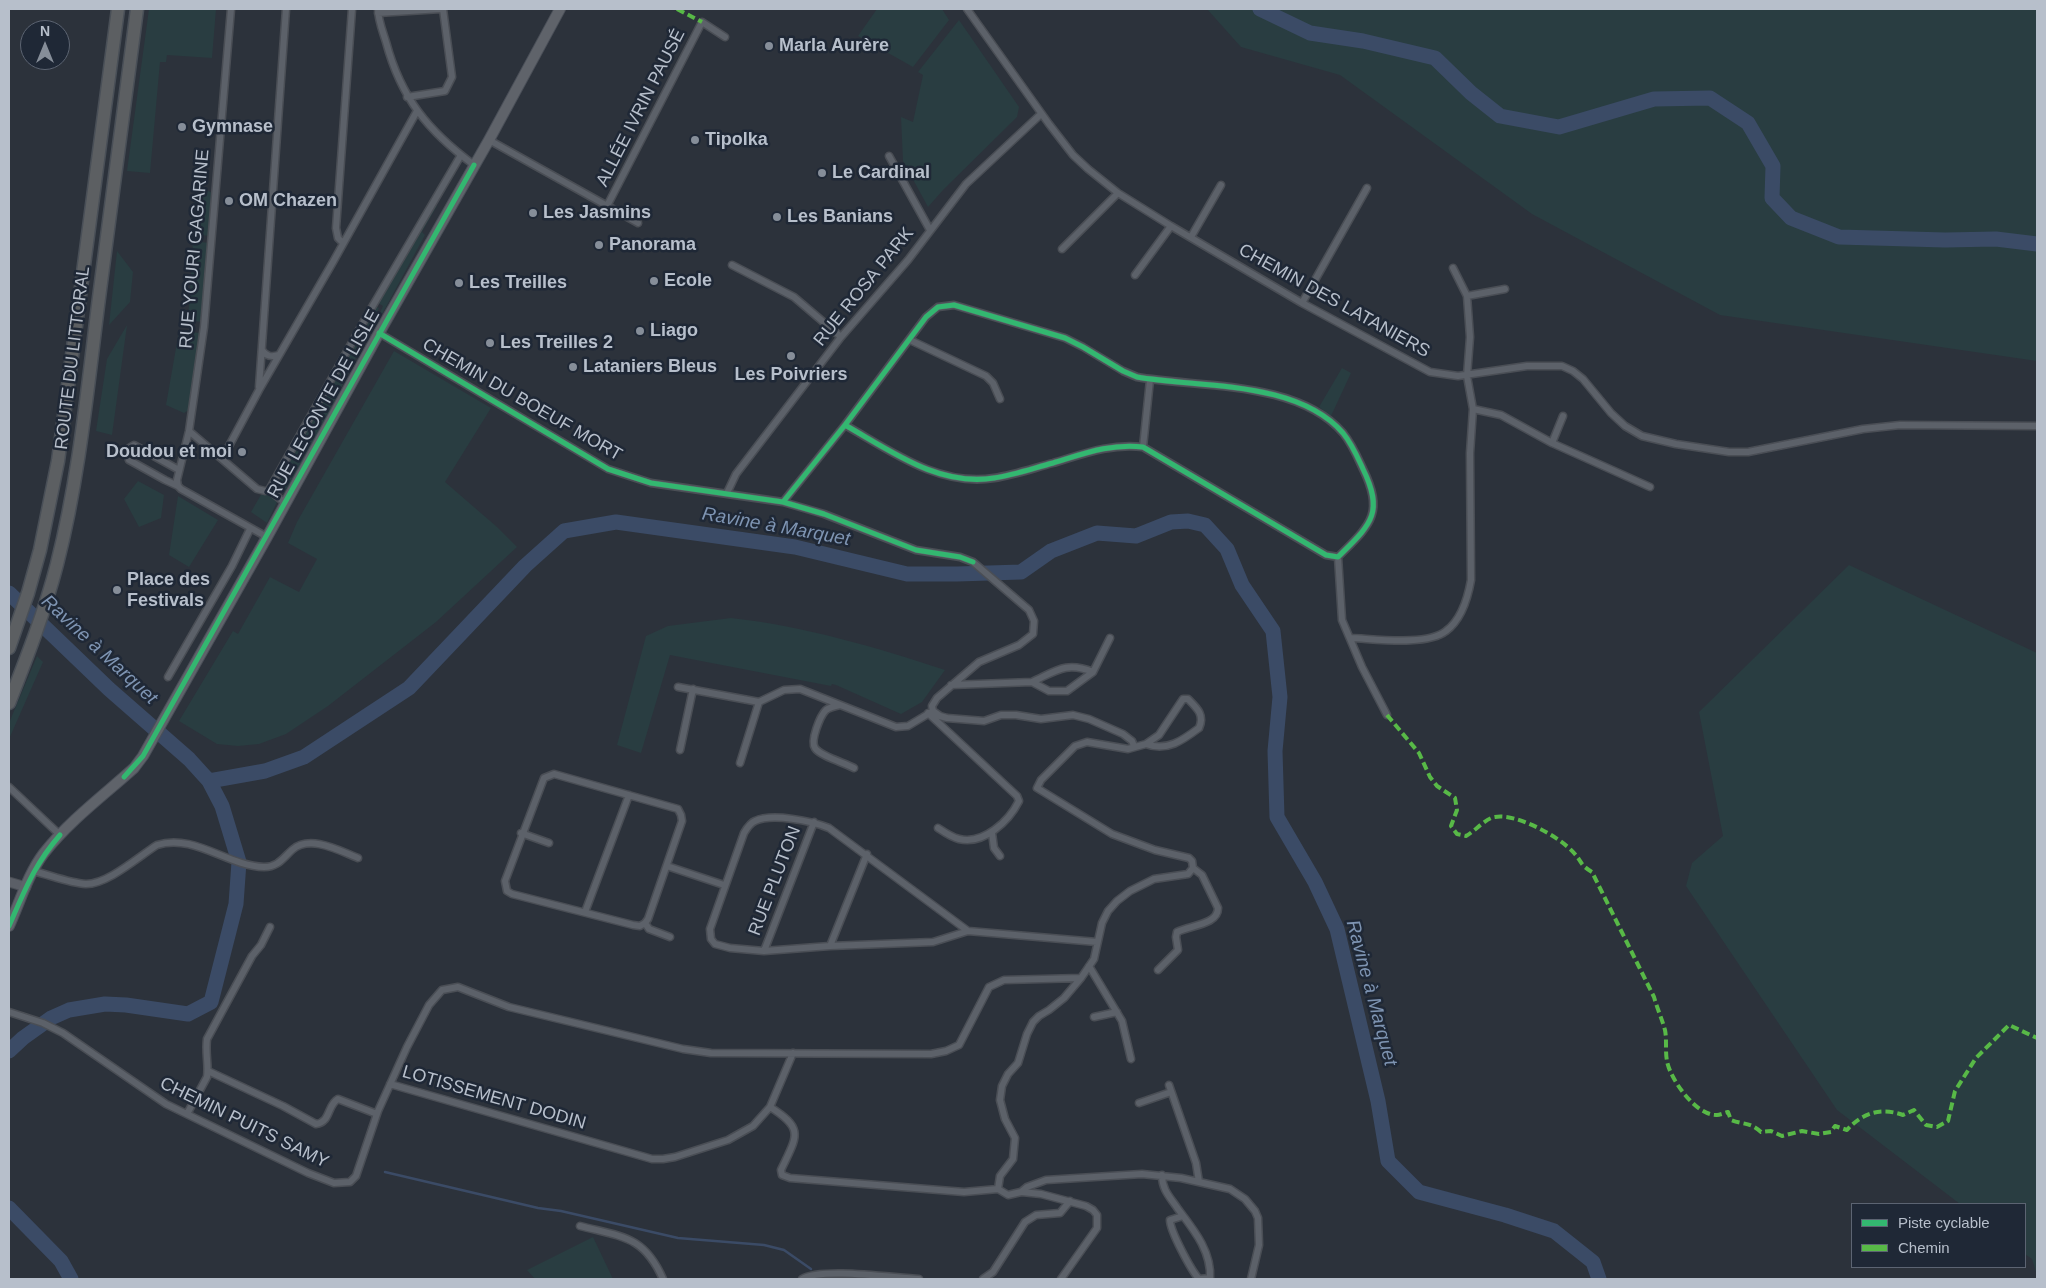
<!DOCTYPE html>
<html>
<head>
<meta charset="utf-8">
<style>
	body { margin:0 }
	#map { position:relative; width:2046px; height:1288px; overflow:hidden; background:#2c323b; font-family:Helvetica,sans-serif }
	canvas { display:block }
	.frame { position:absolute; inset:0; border:10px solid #b7bfcb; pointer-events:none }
	.legend { position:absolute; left:1851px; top:1203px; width:175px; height:65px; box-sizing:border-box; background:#1f2836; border:1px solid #5c6472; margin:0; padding:6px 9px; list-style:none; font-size:15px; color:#b7bfcb }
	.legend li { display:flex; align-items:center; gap:10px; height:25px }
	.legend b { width:25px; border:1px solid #5c6472 }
	.north { position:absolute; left:20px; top:20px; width:50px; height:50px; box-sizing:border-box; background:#1f2836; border:1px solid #5c6472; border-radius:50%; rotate:0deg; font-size:14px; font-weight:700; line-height:20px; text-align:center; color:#b7bfcb }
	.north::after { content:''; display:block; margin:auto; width:18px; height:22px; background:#868e99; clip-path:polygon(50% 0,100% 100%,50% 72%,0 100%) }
</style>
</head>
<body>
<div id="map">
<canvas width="2046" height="1288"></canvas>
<div class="frame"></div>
<ul class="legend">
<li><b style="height:6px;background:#33b770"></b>Piste cyclable</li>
<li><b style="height:6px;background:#58b947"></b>Chemin</li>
</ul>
<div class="north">N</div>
</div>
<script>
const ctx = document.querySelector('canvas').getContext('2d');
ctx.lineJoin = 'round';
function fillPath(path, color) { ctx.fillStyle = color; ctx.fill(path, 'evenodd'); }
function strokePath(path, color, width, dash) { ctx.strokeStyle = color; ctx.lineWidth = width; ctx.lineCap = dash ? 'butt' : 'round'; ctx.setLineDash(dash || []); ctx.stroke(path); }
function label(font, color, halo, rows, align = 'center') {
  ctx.font = font + ' Helvetica,sans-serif'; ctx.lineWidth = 5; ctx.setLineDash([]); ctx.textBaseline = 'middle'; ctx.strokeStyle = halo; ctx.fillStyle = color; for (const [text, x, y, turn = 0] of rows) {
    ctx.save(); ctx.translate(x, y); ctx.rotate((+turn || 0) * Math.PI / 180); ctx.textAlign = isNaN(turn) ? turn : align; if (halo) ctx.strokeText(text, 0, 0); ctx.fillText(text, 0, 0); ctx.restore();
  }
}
fillPath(new Path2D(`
	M 149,9 L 216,9 L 212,58 L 167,55 L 166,62 L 160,62 L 150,173 L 127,171 Z
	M 877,9 L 942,9 L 949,20 L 913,67 L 858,36 Z
	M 1207,9 L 2037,9 L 2037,361 L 1720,315 L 1532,214 L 1340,75 L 1241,47 Z
	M 959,20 L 1019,107 L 1017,117 L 943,190 L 928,207 L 903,161 L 901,117 L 913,122 L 923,75 L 918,72 Z
	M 196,186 L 213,193 L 210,236 L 191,234 Z
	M 434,204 L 437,206 L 422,232 L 425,235 L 380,318 L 378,317 L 383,306 L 378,303 Z
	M 191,241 L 210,243 L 201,322 L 188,320 L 193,248 Z
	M 117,251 L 133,272 L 130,302 L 109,325 Z
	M 375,306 L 379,308 L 361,342 L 363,343 L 325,421 L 284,493 L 276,486 Z
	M 127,325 L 112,435 L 96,431 L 107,359 Z
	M 179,331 L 200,333 L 189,410 L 184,413 L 166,405 Z
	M 394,351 L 491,408 L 445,482 L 497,527 L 517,547 L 436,622 L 328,706 L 286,734 L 259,744 L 238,746 L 217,744 L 179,721 L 233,631 L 238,634 L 270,577 L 299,592 L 317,559 L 288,543 L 297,522 Z
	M 1342,368 L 1351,373 L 1331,416 L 1319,407 Z
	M 138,481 L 164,495 L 161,518 L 139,527 L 124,499 Z
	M 262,493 L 275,498 L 277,502 L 267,523 L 251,512 Z
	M 178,496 L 218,520 L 189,567 L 169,555 Z
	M 1849,565 L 2037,653 L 2037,1275 L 2032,1259 L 2025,1254 L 2025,1204 L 1960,1204 L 1837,1110 L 1686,886 L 1692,863 L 1723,836 L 1699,712 Z
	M 731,618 C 804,626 875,647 945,670 L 922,702 L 901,714 L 836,685 L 832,684 L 831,686 L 670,655 L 641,753 L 617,745 L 646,636 L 668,626 Z
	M 37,656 L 43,662 L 9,739 L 9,723 Z
	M 593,1237 L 613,1279 L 535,1279 L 527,1270 Z`), '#293d41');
strokePath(new Path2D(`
	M 385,1172 L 538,1208 L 561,1211 L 678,1238 L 764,1245 L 784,1250 L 811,1269`), '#3b4b66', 2.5);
strokePath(new Path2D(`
	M 1260,9 L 1310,33 L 1363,41 L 1435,58 L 1471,93 L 1500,116 L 1559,127 L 1654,99 L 1710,98 L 1748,123 L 1773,166 L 1772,198 L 1791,218 L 1839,237 L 1945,240 L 1996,239 L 2037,244
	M 9,593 L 109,689 L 189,759 L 209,781 L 265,771 L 304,757 L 409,688 L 525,566 L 564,531 L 616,522 L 795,547 L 907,574 L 957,574 L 1021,572 L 1051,551 L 1097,533 L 1136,536 L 1171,522 L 1188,521 L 1205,525 L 1227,549 L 1242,585 L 1273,631 L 1280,697 L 1275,751 L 1277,817 L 1315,882 L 1337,929 L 1378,1101 L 1388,1161 L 1419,1192 L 1505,1215 L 1554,1231 L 1593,1262 L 1599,1279
	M 9,1051 L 23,1038 L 51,1018 L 69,1010 L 105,1004 L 126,1005 L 188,1014 L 211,1002 L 236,904 L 239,862 L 222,806 L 209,781
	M 9,1208 L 61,1261 L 71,1279`), '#3b4b66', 15);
const street = new Path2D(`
	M 231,9 L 204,327 L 189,431 L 177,480 L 178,486 L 181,489 L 267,537
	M 378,9 C 378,20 383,32 386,42 C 401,98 428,131 474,165
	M 967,9 L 1049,124 L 1073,155 L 1088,169 L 1118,193 L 1171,226 L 1302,303 L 1430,372 L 1458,376 L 1527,366 L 1562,366 L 1573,371 L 1583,379 L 1611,413 L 1625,426 L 1642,436 L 1676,444 L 1729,452 L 1748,452 L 1863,429 L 1900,425 L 2037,426
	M 378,13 L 441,9
	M 407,97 L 445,91 L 452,77 L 443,9
	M 489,140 L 638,223
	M 889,156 L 930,230
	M 607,206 L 702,22 L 725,37
	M 1191,237 L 1221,185
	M 343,243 L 338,238 L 336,228 L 352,9
	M 1062,249 L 1118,193
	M 732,265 L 794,297 L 841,337
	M 1453,268 L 1467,296 L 1470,337 L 1467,376 L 1473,409 L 1501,415 L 1552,443 L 1650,487
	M 1135,275 L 1171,226
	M 1467,296 L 1505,289
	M 1302,303 L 1367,188
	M 379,333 L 608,469 L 651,483 L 783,502 L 824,514 L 916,550 L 960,557 L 973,562 L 1029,610 L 1034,621 L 1033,634 L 1019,645 L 979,662 L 937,698 L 932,706 L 933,711
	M 910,340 L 986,376 L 993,383 L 1000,399
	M 262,350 C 266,357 272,357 279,355
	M 259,387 L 286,9
	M 189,431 L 257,489 L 265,491 L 269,490 L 285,503
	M 1552,443 L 1563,416
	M 1143,447 L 1150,380
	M 222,459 L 259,390 L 333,262 L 417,111
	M 178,486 L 165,480 L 129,460 L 127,454 L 129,448 L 134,445 L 179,470
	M 269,490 L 368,314 L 461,155
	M 727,493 L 736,474 L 841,337 L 908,260 L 966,184 L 1041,114
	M 783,502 L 845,425 L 926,317 L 938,307 L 954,305 L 1065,338 L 1083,347 L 1123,371 L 1137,377 C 1200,388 1297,380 1343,433 C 1352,444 1357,456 1363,469 C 1385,514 1370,525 1338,557 L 1326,555 L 1143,447 C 1111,443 1083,454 1053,463 C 1034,468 1014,475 994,478 C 939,487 891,451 845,425
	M 1338,557 L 1342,620 L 1362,667 L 1387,715
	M 1351,638 C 1376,639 1427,646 1446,631 C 1461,620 1468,597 1471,580 L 1470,453 L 1473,409
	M 168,677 L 232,566 L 250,529
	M 1032,682 C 1056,671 1066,661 1093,672
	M 951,685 L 1032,682 L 1049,691 L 1067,691 L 1093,672 L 1110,638
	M 678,687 L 759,702 L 784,690 L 800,689 L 896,727 L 908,726 L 933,711
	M 840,705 C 835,706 830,707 826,710 C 820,716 810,741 815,748 C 820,756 845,763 854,768
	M 933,711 L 940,716 L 947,718 L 984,721 L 1001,715 L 1016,715 L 1041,719 L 1073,715 L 1089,719 L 1123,734 L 1132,741 L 1134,746
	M 928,713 L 1017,796 L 1019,801 C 1009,821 984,845 959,839 C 951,837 944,832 938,828
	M 1146,744 C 1167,752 1183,740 1199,728 C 1205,715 1197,708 1188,699 L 1183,699 L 1159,735 L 1146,744 L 1128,749 L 1087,742 L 1075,746 L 1041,780 L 1037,788 L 1112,834 L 1155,850 L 1189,858 L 1192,861 L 1193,868
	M 680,750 L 693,689
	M 740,763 L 759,702
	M 554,774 L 678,809 L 681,815 L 682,821 L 648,919 L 645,923 L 640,926 L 633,925 L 512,894 L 507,891 L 505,881 L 544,778 Z
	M 9,787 L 60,835
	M 521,833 L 549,843
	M 992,833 L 994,848 L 1000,856
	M 667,866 L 724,885
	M 33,871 C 50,875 69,883 86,884 C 108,884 138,857 157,845 C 194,833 227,866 264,867 C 278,867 283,858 292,850 C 310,834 340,851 358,858
	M 585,912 L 629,795
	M 645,923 L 649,929 L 670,937
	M 968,931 L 829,828 C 812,821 772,813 755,821 C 750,823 747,828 744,833 L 710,929 L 711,939 L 715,944 L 730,948 L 764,951 L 830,946 L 933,942 L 968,931 L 1097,942
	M 830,946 L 867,854
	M 764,951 L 814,822
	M 1089,966 L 1122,1021 L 1131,1059
	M 1158,970 L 1178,950 L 1176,937 L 1177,932 C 1190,925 1218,925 1218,908 L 1202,875 L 1193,868
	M 9,1012 L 43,1023 L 63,1033 L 166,1104 L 308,1173 L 334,1183 L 350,1182 L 356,1176 L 378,1111 L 407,1047 L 429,1005 L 442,990 L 458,987 L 509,1007 L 683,1049 L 711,1053 L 931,1054 L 946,1051 L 959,1045 L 989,987 L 1004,980 L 1081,978
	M 1094,1017 L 1117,1012
	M 208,1071 L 283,1106 L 316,1124 C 331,1122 327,1105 338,1099 L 377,1114
	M 390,1084 L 652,1159 L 663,1159 L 675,1157 L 728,1140 L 753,1126 L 770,1107 L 793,1053
	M 1169,1085 L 1196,1163 L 1199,1182
	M 1139,1103 L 1171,1092
	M 770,1107 C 805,1129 797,1136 781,1170 L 782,1175 L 790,1178 L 964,1192 L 998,1189
	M 187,1114 L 207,1077 C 209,1065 205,1053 207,1039 L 252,956 L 261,945 L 270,927
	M 1162,1175 C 1162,1190 1170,1197 1178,1209 C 1194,1230 1212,1252 1210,1279
	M 998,1189 L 1000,1176 L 1013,1159 L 1015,1138 L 1005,1119 L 1000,1100 L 1002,1086 L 1008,1074 L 1018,1063 L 1027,1034 L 1033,1022 L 1039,1016 L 1049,1010 L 1064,998 L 1081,978 L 1094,959 L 1102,923 L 1108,911 L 1117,901 L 1130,891 L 1154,879 L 1188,874 L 1193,868
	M 998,1189 L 1008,1195 L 1021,1192 L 1027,1187 L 1046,1180 L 1142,1174 L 1181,1178 L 1230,1189 L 1245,1199 L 1255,1211 L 1258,1218 L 1259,1245 L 1251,1279
	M 1022,1192 L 1041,1194 L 1086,1206 L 1093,1210 L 1097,1215 L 1097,1228 L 1061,1279
	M 1183,1216 L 1170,1220 C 1170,1231 1191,1270 1199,1279 L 1210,1278
	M 580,1226 C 623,1237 644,1236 663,1279
	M 802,1279 C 822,1267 894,1278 919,1279
	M 983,1279 L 993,1272 L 1025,1222 L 1036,1215 L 1060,1213 L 1070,1201`);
const secondary = new Path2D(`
	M 9,882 L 26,887`);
const primary = new Path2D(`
	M 9,926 C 20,902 28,874 44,853 C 69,821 104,795 134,768 L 143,756 L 267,537 L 379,333 L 489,140 L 560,9`);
const highway = new Path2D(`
	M 9,648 L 28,593 L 40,550 L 58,461 L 118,9
	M 9,703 C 27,657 45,611 57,564 C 80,474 88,382 100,290 C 112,197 124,103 137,9`);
strokePath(street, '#4a4e55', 9);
strokePath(secondary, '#4a4e55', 11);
strokePath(primary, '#4a4f58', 12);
strokePath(highway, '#494f57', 15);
strokePath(street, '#5c6169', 6);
strokePath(secondary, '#5b5f67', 9);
strokePath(primary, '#5f636a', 10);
strokePath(highway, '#5c5f62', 12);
strokePath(new Path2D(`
	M 677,9 L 702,22
	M 1387,715 L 1419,753 L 1430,777 L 1437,786 L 1455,798 L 1457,810 L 1451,826 L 1457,834 L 1466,836 C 1475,831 1486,818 1495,817 C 1517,813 1560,837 1574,853 C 1583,863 1579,864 1592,872 L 1654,997 C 1657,1008 1662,1019 1665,1030 C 1667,1040 1665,1051 1667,1061 C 1670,1079 1696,1116 1717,1115 C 1720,1115 1724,1113 1728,1112 L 1731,1120 C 1744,1125 1750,1122 1761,1132 L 1771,1131 L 1782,1136 L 1802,1131 L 1819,1134 L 1831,1132 L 1835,1126 L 1847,1130 C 1862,1113 1881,1107 1903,1115 L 1914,1110 L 1926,1125 L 1937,1127 L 1948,1121 L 1955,1091 L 1976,1058 L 2009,1025 L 2037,1038`), '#58b947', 4, [8, 4]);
strokePath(new Path2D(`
	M 379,333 L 608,469 L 651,483 L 783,502 L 824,514 L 916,550 L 960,557 L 973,562
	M 783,502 L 845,425 L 926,317 L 938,307 L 954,305 L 1065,338 L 1083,347 L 1123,371 L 1137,377 C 1200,388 1297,380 1343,433 C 1352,444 1357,456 1363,469 C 1385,514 1370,525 1338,557 L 1326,555 L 1143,447 C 1111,443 1083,454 1053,463 C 1034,468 1014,475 994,478 C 939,487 891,451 845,425
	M 124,777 L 143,756 L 474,165
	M 9,926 C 25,890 34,865 60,835`), '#33b770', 5);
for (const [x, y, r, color] of [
	[769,46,5,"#868e99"],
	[182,127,5,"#868e99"],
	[695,140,5,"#868e99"],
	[822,173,5,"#868e99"],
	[229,201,5,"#868e99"],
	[533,213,5,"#868e99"],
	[777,217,5,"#868e99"],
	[599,245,5,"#868e99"],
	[654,281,5,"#868e99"],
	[459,283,5,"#868e99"],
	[640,331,5,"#868e99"],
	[490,343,5,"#868e99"],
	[791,356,5,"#868e99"],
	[573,367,5,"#868e99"],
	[242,452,5,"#868e99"],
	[117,590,5,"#868e99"]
]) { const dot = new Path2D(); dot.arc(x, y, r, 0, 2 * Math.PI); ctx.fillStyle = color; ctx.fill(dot); strokePath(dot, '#1f2836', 2); }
label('bold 18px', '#b7bfcb', '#1f2836', [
	["Marla Aurère",779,46],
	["Gymnase",192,127],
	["Tipolka",705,140],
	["Le Cardinal",832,173],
	["OM Chazen",239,201],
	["Les Jasmins",543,213],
	["Les Banians",787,217],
	["Panorama",609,245],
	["Ecole",664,281],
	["Les Treilles",469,283],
	["Liago",650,331],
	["Les Treilles 2",500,343],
	["Lataniers Bleus",583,367],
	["Les Poivriers",791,375,"center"],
	["Doudou et moi",232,452,"right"],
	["Place des",127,580],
	["Festivals",127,601]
], 'left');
label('18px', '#b7bfcb', '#1f2836', [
	["ALLÉE IVRIN PAUSÉ",641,108,-63],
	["RUE YOURI GAGARINE",195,249,-85],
	["RUE ROSA PARK",864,287,-51],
	["CHEMIN DES LATANIERS",1334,301,29],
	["ROUTE DU LITTORAL",73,358,-83],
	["CHEMIN DU BOEUF MORT",522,400,30],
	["RUE LECONTE DE LISLE",324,404,-61],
	["RUE PLUTON",775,881,-69],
	["LOTISSEMENT DODIN",494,1098,16],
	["CHEMIN PUITS SAMY",244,1123,26]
]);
label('italic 19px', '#7e94b2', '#1f2836', [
	["Ravine à Marquet",776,527,10],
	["Ravine à Marquet",99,650,43],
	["Ravine à Marquet",1371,993,75]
]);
</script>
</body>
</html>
